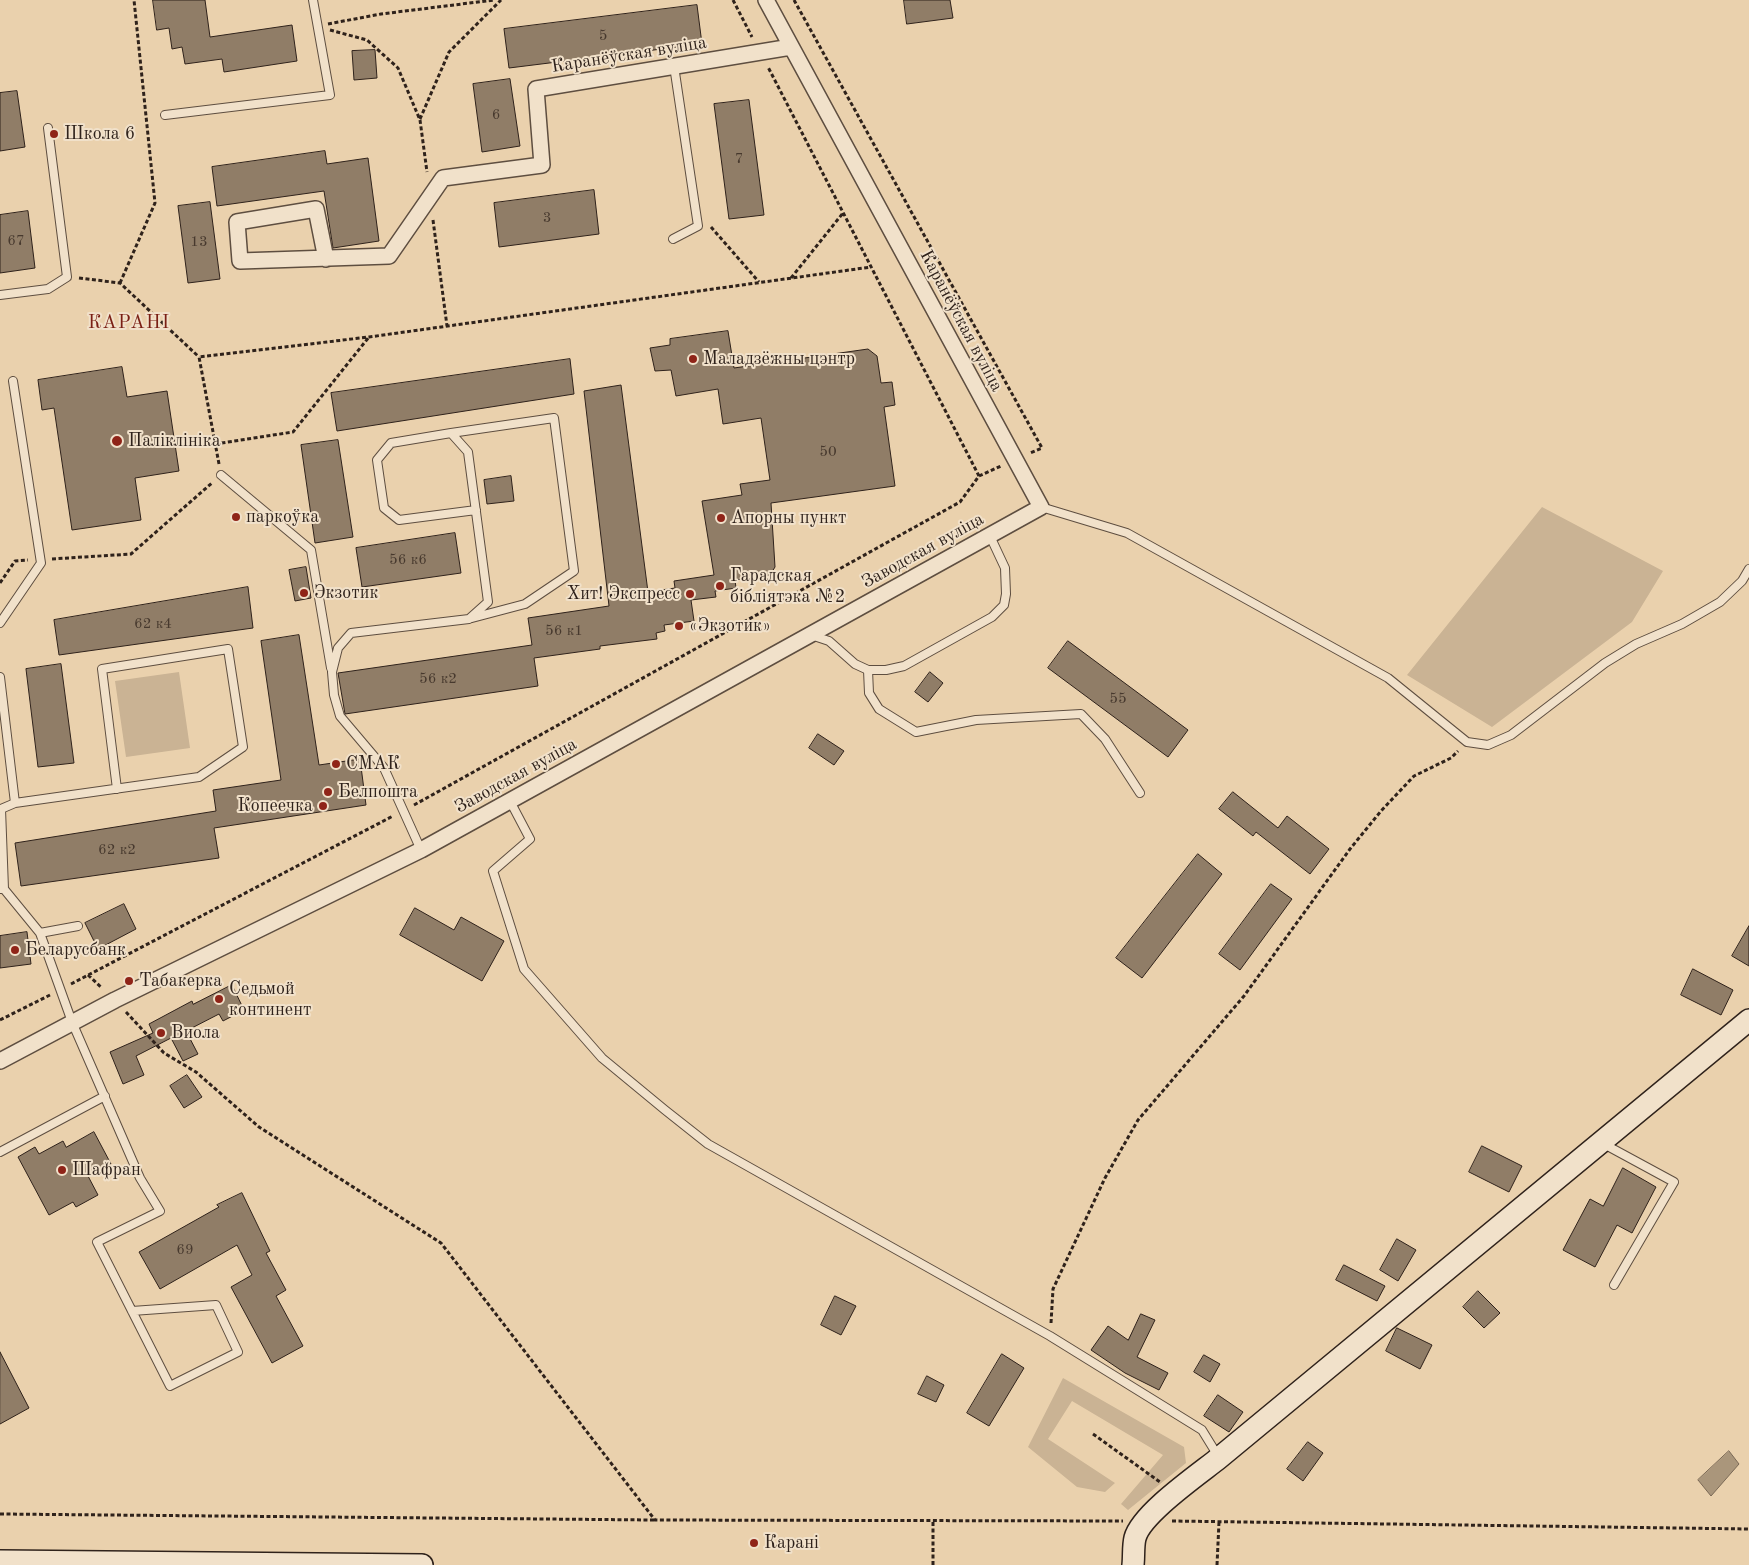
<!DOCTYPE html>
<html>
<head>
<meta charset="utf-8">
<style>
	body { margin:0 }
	canvas { display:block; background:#ead1ad }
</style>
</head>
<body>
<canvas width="1749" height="1565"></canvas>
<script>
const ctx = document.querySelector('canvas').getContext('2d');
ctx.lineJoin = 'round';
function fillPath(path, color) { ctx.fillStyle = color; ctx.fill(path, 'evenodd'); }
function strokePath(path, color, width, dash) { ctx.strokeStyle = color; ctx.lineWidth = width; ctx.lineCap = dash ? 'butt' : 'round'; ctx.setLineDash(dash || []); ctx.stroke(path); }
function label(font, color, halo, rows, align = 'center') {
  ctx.font = font + ' "Old Standard TT",serif'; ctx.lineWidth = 4; ctx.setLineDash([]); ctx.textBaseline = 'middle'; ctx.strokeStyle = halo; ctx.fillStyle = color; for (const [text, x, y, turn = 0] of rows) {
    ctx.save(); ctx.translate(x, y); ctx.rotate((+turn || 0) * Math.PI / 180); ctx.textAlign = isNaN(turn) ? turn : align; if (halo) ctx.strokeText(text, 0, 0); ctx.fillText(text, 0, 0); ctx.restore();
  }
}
fillPath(new Path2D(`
	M 1542,507 L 1663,571 L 1632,622 L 1492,727 L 1407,675 Z
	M 179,672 L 190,748 L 126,757 L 115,681 Z
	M 1063,1378 L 1184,1447 L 1186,1463 L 1128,1510 L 1121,1504 L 1163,1455 L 1072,1401 L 1048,1439 L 1115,1483 L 1105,1492 L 1077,1487 L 1028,1447 Z`), '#cab394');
const water = new Path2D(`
	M 1729,1451 L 1739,1464 L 1711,1496 L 1698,1480 Z`);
fillPath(water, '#aa967b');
strokePath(water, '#796855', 1);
const building = new Path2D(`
	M 153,0 L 205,0 L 210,37 L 292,25 L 297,61 L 224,72 L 222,59 L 185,64 L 182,47 L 172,49 L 169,28 L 157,30 Z
	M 904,0 L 950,0 L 953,18 L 907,24 Z
	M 697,5 L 702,44 L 509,68 L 504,29 Z
	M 375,50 L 377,78 L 354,80 L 352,51 Z
	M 510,79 L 520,146 L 482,152 L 473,84 Z
	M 17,91 L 25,147 L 0,151 L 0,93 Z
	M 749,100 L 764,215 L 729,219 L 714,104 Z
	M 325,151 L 327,164 L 368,158 L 379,241 L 333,248 L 324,191 L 217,206 L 212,167 Z
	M 594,190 L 599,234 L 499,247 L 494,203 Z
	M 210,202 L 220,279 L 188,283 L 178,206 Z
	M 28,211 L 35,268 L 0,273 L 0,215 Z
	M 728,331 L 734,368 L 868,349 L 877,356 L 881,383 L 892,382 L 895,405 L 884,407 L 895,486 L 771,503 L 775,567 L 770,575 L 735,580 L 736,588 L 715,591 L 716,597 L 691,600 L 694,621 L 664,625 L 665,631 L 656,633 L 657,639 L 600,646 L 600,649 L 534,658 L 538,686 L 345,714 L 338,673 L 532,645 L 528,618 L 609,606 L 584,391 L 621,385 L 648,592 L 675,588 L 674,581 L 714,575 L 702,501 L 742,495 L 740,484 L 770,480 L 761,418 L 723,424 L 718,389 L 676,396 L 671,370 L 655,371 L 650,348 L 670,345 L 670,339 Z
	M 570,359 L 574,394 L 337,431 L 331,393 Z
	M 122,367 L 127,397 L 167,391 L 179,471 L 135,478 L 141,520 L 72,530 L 54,408 L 42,410 L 38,380 Z
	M 338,440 L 353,537 L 315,543 L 301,445 Z
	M 511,476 L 514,501 L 487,504 L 484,480 Z
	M 455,533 L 461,573 L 362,587 L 356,548 Z
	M 306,567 L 311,598 L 295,601 L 289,570 Z
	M 248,587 L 253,628 L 59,655 L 54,620 Z
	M 299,635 L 319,765 L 360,759 L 366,805 L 214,828 L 219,858 L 21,886 L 15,843 L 216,811 L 213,790 L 281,780 L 261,641 Z
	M 1068,641 L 1188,730 L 1168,757 L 1048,668 Z
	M 61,664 L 74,763 L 38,767 L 26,669 Z
	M 930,672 L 943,683 L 928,702 L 915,692 Z
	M 818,734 L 844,751 L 834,765 L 809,748 Z
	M 1233,792 L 1278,828 L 1287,816 L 1329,849 L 1310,874 L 1256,832 L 1253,836 L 1219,809 Z
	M 1198,854 L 1222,874 L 1142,978 L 1116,958 Z
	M 1271,884 L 1292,899 L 1240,970 L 1219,954 Z
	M 124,904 L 136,929 L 98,949 L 85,923 Z
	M 415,908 L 454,930 L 461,917 L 504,941 L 482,981 L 400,935 Z
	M 1749,926 L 1749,966 L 1732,956 Z
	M 27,932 L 31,964 L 0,968 L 0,936 Z
	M 1693,969 L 1733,990 L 1721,1015 L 1681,995 Z
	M 232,985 L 244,1010 L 223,1021 L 219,1014 L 186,1031 L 198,1054 L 183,1061 L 171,1038 L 136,1056 L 144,1075 L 123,1084 L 110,1052 L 153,1033 L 149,1024 L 192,1001 L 193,1004 Z
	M 187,1075 L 202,1097 L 184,1108 L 170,1086 Z
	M 94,1132 L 111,1164 L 88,1176 L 98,1195 L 76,1207 L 73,1202 L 49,1215 L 18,1157 L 35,1147 L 39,1154 L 63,1141 L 66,1147 Z
	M 1482,1146 L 1522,1166 L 1509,1192 L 1469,1172 Z
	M 1623,1168 L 1656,1187 L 1632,1233 L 1617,1225 L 1595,1267 L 1563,1250 L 1590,1199 L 1603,1206 Z
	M 242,1193 L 270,1251 L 266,1253 L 286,1290 L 276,1296 L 303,1346 L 272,1363 L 231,1287 L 252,1275 L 237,1245 L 160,1289 L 139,1252 L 219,1207 L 217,1205 Z
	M 1397,1239 L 1416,1250 L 1398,1281 L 1380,1270 Z
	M 1344,1265 L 1385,1286 L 1377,1301 L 1336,1280 Z
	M 1478,1291 L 1500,1313 L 1484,1328 L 1463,1307 Z
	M 835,1296 L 856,1306 L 841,1335 L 821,1325 Z
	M 1141,1314 L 1155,1320 L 1137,1357 L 1168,1373 L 1159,1390 L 1125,1373 L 1091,1350 L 1108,1326 L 1128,1340 Z
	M 1397,1328 L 1432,1345 L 1420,1369 L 1386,1351 Z
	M 0,1352 L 29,1408 L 0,1424 Z
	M 1002,1354 L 1024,1368 L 989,1426 L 967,1413 Z
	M 1204,1355 L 1220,1364 L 1210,1382 L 1194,1372 Z
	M 927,1376 L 944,1385 L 936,1402 L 918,1394 Z
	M 1218,1395 L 1243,1412 L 1229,1432 L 1204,1416 Z
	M 1308,1442 L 1323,1453 L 1303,1481 L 1287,1469 Z`);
fillPath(building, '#907d67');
strokePath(building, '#2f221b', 1);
const lane = new Path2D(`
	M 165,115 L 330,95 L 313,0
	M 673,239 L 698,226 L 674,66
	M 0,295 L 48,289 L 67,277 L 48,128
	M 451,433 L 554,418 L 574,571 L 525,604 L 472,618
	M 221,475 L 311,550 L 331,668
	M 1041,507 L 1127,533 L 1388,678 L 1467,742 L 1488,745 L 1511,735 L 1605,663 L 1636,644 L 1682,624 L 1720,602 L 1742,581 L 1749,569
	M 0,623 L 41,563 L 13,381
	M 811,635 L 829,641 L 855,664 L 868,670 L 886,670 L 904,666 L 992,617 L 1004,605 L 1006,594 L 1005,568 L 990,536
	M 868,670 L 869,693 L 879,709 L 916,732 L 976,720 L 1081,714 L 1105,739 L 1140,793
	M 0,677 L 15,803
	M 510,801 L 530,839 L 493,871 L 524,969 L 602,1058 L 665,1110 L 708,1144 L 1050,1336 L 1202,1430 L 1218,1456
	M 421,850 L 384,768 L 340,716 L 334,695 L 332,672 L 338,648 L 351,633 L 469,619 L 488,602 L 468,452 L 451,433 L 391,443 L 377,460 L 384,508 L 399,520 L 476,510
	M 0,889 L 4,889 L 40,933 L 72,1022 L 140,1178 L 160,1211 L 97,1242 L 170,1386 L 238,1352 L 216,1305 L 132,1311
	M 4,889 L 1,809 L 15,803 L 199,777 L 243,747 L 228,649 L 102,669 L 117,789
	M 40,933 L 78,926
	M 1602,1143 L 1674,1182 L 1614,1285
	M 0,1152 L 105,1096`);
const street = new Path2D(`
	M 326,259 L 316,209 L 237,222 L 240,261 L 389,256 L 443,178 L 542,165 L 536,89 L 791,47
	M 0,1061 L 115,1000 L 421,850 L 1041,507 L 766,0`);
const secondary = new Path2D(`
	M 0,1561 L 422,1565
	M 1133,1565 C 1134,1556 1133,1546 1135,1538 C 1141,1514 1199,1474 1219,1458 L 1749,1020`);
strokePath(lane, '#5e4e40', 10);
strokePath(street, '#5e4e40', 18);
strokePath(secondary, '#2f221b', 24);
strokePath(new Path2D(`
	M 733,0 L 752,37
	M 794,0 L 1042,448 L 1030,453
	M 328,24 L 381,14 L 494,0
	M 330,30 L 367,40 L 398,68 L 420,120 L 427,172
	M 420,119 L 449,52 L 501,0
	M 433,220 L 447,326
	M 711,227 L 759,282
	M 79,278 L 120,283 L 199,357
	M 791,278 L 843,213
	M 120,283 L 155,203 L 134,0
	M 215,444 L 293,432 L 369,337
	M 219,464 L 199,357 L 369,337 L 871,267
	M 979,476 L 1001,466
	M 52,559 L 131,554 L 213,482
	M 0,583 L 15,561 L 28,560
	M 414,805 L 960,502 L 979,476 L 768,67
	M 88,975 L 102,988
	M 71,984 L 393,816
	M 126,1012 L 164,1053 L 196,1072 L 259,1127 L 441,1243 L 655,1520 L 1123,1521
	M 0,1020 L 50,995
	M 1051,1323 L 1053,1289 L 1105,1178 L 1138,1120 L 1244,996 L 1350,849 L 1381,811 L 1414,776 L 1451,758 L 1458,751
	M 1093,1434 L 1160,1482
	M 0,1514 L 654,1520
	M 1172,1521 L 1749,1529
	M 933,1565 L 933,1520
	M 1217,1565 L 1219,1522`), '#2f221b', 3, [4, 2.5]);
strokePath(lane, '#f1e1ca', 8);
strokePath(street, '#f1e1ca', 15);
strokePath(secondary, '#f1e1ca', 21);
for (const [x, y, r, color] of [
	[54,134,5,"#8f2418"],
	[693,359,5,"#8f2418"],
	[117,441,6,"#8f2418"],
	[236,517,5,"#8f2418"],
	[721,518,5,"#8f2418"],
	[720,586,5,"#8f2418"],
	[304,593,5,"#8f2418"],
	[690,594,5,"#8f2418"],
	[679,626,5,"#8f2418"],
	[336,764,5,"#8f2418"],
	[328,792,5,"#8f2418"],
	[323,806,5,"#8f2418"],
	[15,950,5,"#8f2418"],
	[129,981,5,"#8f2418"],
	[219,999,5,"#8f2418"],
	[161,1033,5,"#8f2418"],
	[62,1170,5,"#8f2418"],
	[754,1543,5,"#8f2418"]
]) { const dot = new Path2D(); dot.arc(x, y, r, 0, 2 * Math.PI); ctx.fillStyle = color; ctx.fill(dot); strokePath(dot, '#f1e1ca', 2); }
label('15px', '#47392e', null, [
	["5",603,36],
	["6",496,115],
	["7",739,159],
	["3",547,218],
	["67",16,241],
	["13",199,242],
	["50",828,452],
	["56 к6",408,560],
	["62 к4",153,624],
	["56 к1",564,631],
	["56 к2",438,679],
	["55",1118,699],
	["62 к2",117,850],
	["69",185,1250]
]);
label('18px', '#2f221b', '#f1e1ca', [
	["Каранёўская вуліца",629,55,-9],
	["Каранёўская вуліца",961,321,62],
	["Заводская вуліца",923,551,-29],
	["Заводская вуліца",516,776,-29]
]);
label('18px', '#2f221b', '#f1e1ca', [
	["Школа 6",64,134],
	["Маладзёжны цэнтр",703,359],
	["Паліклініка",128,441],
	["паркоўка",246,517],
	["Апорны пункт",731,518],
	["Гарадская",730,576],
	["бібліятэка №2",730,597],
	["Экзотик",314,593],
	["Хит! Экспресс",680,594,"right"],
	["«Экзотик»",689,626],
	["СМАК",346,764],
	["Белпошта",338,792],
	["Копеечка",313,806,"right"],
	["Беларусбанк",25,950],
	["Табакерка",139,981],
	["Седьмой",229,989],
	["континент",229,1010],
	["Виола",171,1033],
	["Шафран",72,1170],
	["Карані",764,1543]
], 'left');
ctx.letterSpacing = '1px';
label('19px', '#7a1f14', '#f1e1ca', [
	["КАРАНІ",129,323]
]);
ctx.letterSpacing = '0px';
</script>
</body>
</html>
